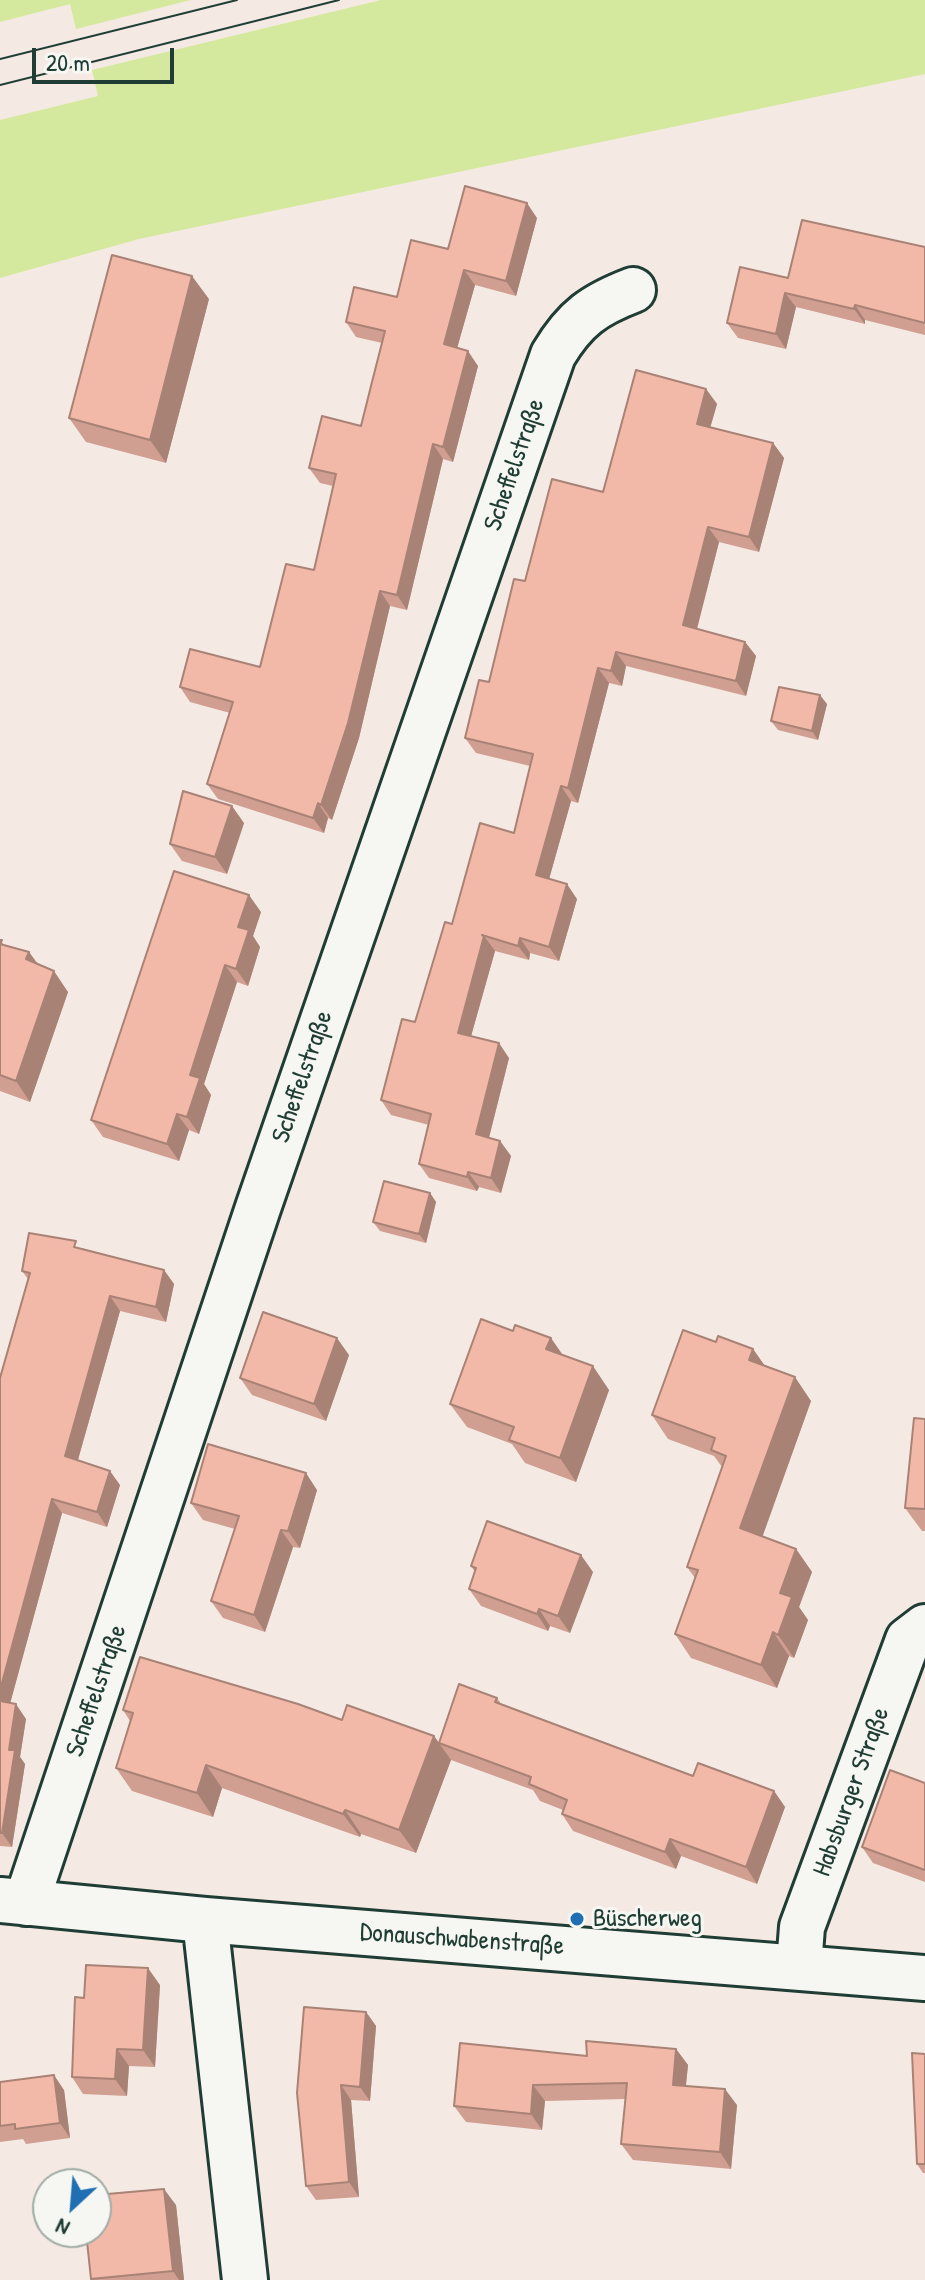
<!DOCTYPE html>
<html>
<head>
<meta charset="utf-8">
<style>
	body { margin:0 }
	#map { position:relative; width:925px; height:2280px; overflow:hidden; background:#f5eae3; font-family:"Patrick Hand",sans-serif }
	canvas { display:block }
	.north { position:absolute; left:32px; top:2168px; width:80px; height:80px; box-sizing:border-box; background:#f6f6f2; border:2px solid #a0aca6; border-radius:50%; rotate:206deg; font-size:22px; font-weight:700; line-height:32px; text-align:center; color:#1f3d34 }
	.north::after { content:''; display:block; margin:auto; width:28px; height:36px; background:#1f6fb2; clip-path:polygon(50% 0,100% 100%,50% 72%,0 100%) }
	.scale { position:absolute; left:32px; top:48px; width:142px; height:36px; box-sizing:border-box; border:4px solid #1f3d34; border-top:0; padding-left:10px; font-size:24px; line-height:28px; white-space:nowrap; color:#1f3d34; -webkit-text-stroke:6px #f6f6f2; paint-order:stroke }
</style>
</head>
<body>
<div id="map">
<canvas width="925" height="2280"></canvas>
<div class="north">N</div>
<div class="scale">20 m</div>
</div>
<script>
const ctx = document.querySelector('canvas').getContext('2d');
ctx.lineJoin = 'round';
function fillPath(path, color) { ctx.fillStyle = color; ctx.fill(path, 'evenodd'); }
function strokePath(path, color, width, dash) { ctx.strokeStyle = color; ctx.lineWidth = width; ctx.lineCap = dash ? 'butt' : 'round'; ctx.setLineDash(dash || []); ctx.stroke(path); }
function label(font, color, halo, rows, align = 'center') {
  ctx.font = font + ' "Patrick Hand",sans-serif'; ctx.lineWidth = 6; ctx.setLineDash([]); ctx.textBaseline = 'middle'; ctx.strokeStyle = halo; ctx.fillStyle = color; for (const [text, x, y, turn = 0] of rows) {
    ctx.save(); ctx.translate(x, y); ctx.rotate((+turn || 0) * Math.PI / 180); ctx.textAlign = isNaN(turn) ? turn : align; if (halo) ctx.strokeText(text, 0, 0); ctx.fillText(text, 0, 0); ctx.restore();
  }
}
fillPath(new Path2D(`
	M 0,0 L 191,0 L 76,29 L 70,4 L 0,22 Z
	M 381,0 L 925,0 L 925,74 L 139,239 L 0,278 L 0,120 L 98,96 L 92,70 Z`), '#d4e99d');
const minor = new Path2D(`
	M 0,1900 L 205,1920 L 925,1978
	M 26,1903 L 258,1208 L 553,355 C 575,318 594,305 633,290
	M 205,1920 L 245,2280
	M 799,1966 L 802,1927 L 908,1640 L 925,1627`);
strokePath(minor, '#1f3d34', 50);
strokePath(minor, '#f6f6f2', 44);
strokePath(new Path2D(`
	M 0,59 L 237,0
	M 0,85 L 339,0`), '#1f3d34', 2);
fillPath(new Path2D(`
	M 537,218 L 516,296 L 475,285 L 457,348 L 478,366 L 453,462 L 443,459 L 407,610 L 390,606 L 359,738 L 332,820 L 328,818 L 324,833 L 218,799 L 207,784 L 230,713 L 190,702 L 180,687 L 260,667 L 314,570 L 333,486 L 320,483 L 309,468 L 361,426 L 382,343 L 356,337 L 346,322 L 397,297 L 448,249 Z
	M 925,247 L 925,335 L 865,320 L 865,324 L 796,307 L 786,349 L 738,338 L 727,323 L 788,278 Z
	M 209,299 L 166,463 L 86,442 L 69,418 Z
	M 706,389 L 717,404 L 710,427 L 773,443 L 784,458 L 759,552 L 719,542 L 697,629 L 745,642 L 756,656 L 746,696 L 626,666 L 622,686 L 609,683 L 578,803 L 571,801 L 549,879 L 577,899 L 559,961 L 530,953 L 529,960 L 495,951 L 471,1036 L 509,1058 L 489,1138 L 500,1141 L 511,1156 L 501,1193 L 479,1187 L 477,1191 L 429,1178 L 419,1164 L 429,1125 L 391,1115 L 381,1100 L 415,1022 L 452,924 L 514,833 L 530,766 L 476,753 L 465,738 L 489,682 L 525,581 L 603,492 Z
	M 827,704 L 818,740 L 778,730 L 771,721 Z
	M 244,823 L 227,874 L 182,861 L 170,844 Z
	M 261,912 L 253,936 L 260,947 L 248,986 L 237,982 L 204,1084 L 211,1095 L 199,1134 L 189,1130 L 179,1161 L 103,1137 L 91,1120 Z
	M 0,940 L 5,946 L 29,952 L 38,964 L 68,992 L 30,1102 L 0,1091 Z
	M 430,1193 L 436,1202 L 426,1243 L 380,1231 L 373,1222 Z
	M 81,1248 L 164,1270 L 174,1284 L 166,1322 L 120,1311 L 78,1460 L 120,1485 L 107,1527 L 62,1513 L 10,1703 L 26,1719 L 20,1757 L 25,1764 L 12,1847 L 0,1846 L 0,1378 L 28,1279 L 22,1271 Z
	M 716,1342 L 753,1349 L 765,1366 L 811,1401 L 762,1536 L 796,1549 L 812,1572 L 799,1607 L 808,1620 L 794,1658 L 789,1656 L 777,1688 L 691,1658 L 675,1634 L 695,1578 L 687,1567 L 722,1467 L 714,1456 L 668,1439 L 652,1415 Z
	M 349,1355 L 326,1421 L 252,1395 L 240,1378 Z
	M 563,1355 L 609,1390 L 576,1482 L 525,1463 L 512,1444 L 467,1427 L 450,1404 Z
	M 925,1419 L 925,1531 L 922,1531 L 905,1508 Z
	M 317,1490 L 300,1548 L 293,1547 L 265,1632 L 223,1618 L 211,1601 L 235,1529 L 203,1520 L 191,1503 Z
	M 471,1566 L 593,1572 L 570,1633 L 550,1626 L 548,1631 L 481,1606 L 469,1589 L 475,1572 Z
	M 497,1698 L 502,1705 L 693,1776 L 774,1791 L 785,1807 L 757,1884 L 681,1856 L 676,1869 L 573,1831 L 562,1814 L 563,1810 L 540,1801 L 533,1790 L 451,1760 L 416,1853 L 361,1834 L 360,1837 L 222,1788 L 213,1817 L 132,1791 L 116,1768 L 130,1721 L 123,1710 L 342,1720 L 434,1736 L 439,1743 Z
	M 925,1783 L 925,1882 L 873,1863 L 862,1847 Z
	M 160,1985 L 155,2067 L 129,2066 L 127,2096 L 83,2094 L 72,2077 L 84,1998 Z
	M 366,2012 L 376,2026 L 370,2101 L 351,2100 L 359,2197 L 316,2200 L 306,2186 Z
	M 676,2049 L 688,2065 L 686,2086 L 737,2105 L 731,2169 L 633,2160 L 621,2144 L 625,2099 L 545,2101 L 542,2130 L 466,2122 L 454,2106 L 587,2056 Z
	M 925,2054 L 925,2173 L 923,2173 L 917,2164 Z
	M 0,2082 L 64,2090 L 70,2138 L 26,2144 L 23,2139 L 0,2142 Z
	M 176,2205 L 184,2280 L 91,2280 L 91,2279 Z`), '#d09f91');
fillPath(new Path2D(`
	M 527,203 L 537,218 L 516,296 L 506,281 Z
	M 464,270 L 475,285 L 454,359 L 444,344 Z
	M 192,276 L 209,299 L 166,463 L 150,440 Z
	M 785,293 L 796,307 L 786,349 L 776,334 Z
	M 855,305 L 865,320 L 865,324 L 854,309 Z
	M 468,351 L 478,366 L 453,462 L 443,447 Z
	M 706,389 L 717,404 L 707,439 L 697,424 Z
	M 773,443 L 784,458 L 759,552 L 749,537 Z
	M 433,444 L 443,459 L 407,610 L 397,595 Z
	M 708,527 L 719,542 L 694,640 L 683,625 Z
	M 380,591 L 390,606 L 359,738 L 332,820 L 321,805 Z
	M 745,642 L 756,656 L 746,696 L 736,681 Z
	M 616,652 L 626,666 L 622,686 L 611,671 Z
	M 598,668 L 609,683 L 578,803 L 568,788 Z
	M 820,695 L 827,704 L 818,740 L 812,731 Z
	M 561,786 L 571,801 L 546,890 L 536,875 Z
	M 318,803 L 328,818 L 324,833 L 313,818 Z
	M 232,806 L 244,823 L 227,874 L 215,857 Z
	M 567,884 L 577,899 L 559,961 L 549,947 Z
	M 249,895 L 261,912 L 253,936 L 260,947 L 248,986 L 236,969 L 238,927 Z
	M 484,936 L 495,951 L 468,1047 L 458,1033 Z
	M 520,938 L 530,953 L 529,960 L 518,946 Z
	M 29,952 L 44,973 L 26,959 Z
	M 225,965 L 237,982 L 204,1084 L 211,1095 L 199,1134 L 187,1117 L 190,1075 Z
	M 54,971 L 68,992 L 30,1102 L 16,1081 Z
	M 499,1043 L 509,1058 L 486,1149 L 476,1134 Z
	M 177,1114 L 189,1130 L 179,1161 L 167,1144 Z
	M 500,1141 L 511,1156 L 501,1193 L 491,1178 Z
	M 468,1172 L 479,1187 L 477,1191 L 467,1177 Z
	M 430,1193 L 436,1202 L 426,1243 L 419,1234 Z
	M 164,1270 L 174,1284 L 166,1322 L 156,1307 Z
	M 110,1296 L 120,1311 L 75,1470 L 65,1456 Z
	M 337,1338 L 349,1355 L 326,1421 L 314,1404 Z
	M 551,1338 L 567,1361 L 546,1349 Z
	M 753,1349 L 769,1372 L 749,1360 Z
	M 593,1366 L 609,1390 L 576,1482 L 560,1458 Z
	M 795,1377 L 811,1401 L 757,1552 L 740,1528 Z
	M 110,1471 L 120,1485 L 107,1527 L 97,1512 Z
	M 306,1473 L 317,1490 L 300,1548 L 288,1531 Z
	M 52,1499 L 62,1513 L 7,1715 L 0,1705 L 0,1690 Z
	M 281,1530 L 293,1547 L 265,1632 L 254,1615 Z
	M 796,1549 L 812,1572 L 799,1607 L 808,1620 L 794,1658 L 778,1635 L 780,1593 Z
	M 581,1555 L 593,1572 L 570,1633 L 558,1616 Z
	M 539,1609 L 550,1626 L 548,1631 L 537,1614 Z
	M 773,1632 L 789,1656 L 777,1688 L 761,1665 Z
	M 16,1704 L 26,1719 L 20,1757 L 25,1764 L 12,1847 L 2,1833 L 9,1750 Z
	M 434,1736 L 451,1760 L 416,1853 L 399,1830 Z
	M 206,1765 L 222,1788 L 213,1817 L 197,1793 Z
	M 774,1791 L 785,1807 L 757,1884 L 746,1867 Z
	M 345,1810 L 361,1834 L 360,1837 L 343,1814 Z
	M 670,1839 L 681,1856 L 676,1869 L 665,1852 Z
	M 148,1968 L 160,1985 L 155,2067 L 143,2050 Z
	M 366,2012 L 376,2026 L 370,2101 L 360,2087 Z
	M 117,2049 L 129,2066 L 127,2096 L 115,2079 Z
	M 676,2049 L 688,2065 L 684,2101 L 673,2085 Z
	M 54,2075 L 64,2090 L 70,2138 L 60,2123 Z
	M 341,2085 L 351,2100 L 359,2197 L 349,2182 Z
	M 533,2085 L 545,2101 L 542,2130 L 531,2114 Z
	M 725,2089 L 737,2105 L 731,2169 L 720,2152 Z
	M 164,2189 L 176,2205 L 184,2280 L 179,2280 L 173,2271 Z`), '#a98276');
const building = new Path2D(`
	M 465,186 L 527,203 L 506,281 L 464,270 L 444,344 L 468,351 L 443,447 L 433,444 L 397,595 L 380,591 L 348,723 L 321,805 L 318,803 L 313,818 L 207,784 L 233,702 L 180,687 L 190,649 L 260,667 L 286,564 L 314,570 L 336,474 L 309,468 L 322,416 L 361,426 L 373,378 L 385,331 L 346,322 L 354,287 L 397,297 L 411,240 L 448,249 Z
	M 802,220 L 925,247 L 925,323 L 855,305 L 854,309 L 785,293 L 776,334 L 727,323 L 740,267 L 788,278 Z
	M 112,255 L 192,276 L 150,440 L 69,418 Z
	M 636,370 L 706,389 L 697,424 L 773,443 L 749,537 L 708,527 L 683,625 L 745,642 L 736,681 L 616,652 L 611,671 L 598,668 L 568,788 L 561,786 L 536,875 L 567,884 L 549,947 L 520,938 L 518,946 L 482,935 L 484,936 L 458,1033 L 499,1043 L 476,1134 L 500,1141 L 491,1178 L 468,1172 L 467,1177 L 419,1164 L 431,1114 L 381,1100 L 402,1019 L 415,1022 L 445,922 L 452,924 L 480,823 L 514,833 L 533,754 L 465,738 L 479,680 L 489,682 L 514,579 L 525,581 L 552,479 L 603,492 Z
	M 779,687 L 820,695 L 812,731 L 771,721 Z
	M 183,791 L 232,806 L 215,857 L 170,844 Z
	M 174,871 L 249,895 L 238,927 L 249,930 L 236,969 L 225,965 L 190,1075 L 200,1078 L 187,1117 L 177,1114 L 167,1144 L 91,1120 Z
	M 0,940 L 2,940 L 0,944 L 29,952 L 26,959 L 54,971 L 16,1081 L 0,1075 Z
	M 384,1181 L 430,1193 L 419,1234 L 373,1222 Z
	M 29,1233 L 76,1241 L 74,1247 L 164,1270 L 156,1307 L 110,1296 L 65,1456 L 110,1471 L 97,1512 L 52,1499 L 0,1690 L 0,1378 L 30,1273 L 22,1271 Z
	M 263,1312 L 337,1338 L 314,1404 L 240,1378 Z
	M 481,1319 L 513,1331 L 515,1325 L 551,1338 L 546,1349 L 593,1366 L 560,1458 L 509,1440 L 514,1427 L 450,1404 Z
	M 683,1330 L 716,1342 L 718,1336 L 753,1349 L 749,1360 L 795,1377 L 740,1528 L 796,1549 L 780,1593 L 792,1597 L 778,1635 L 773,1632 L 761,1665 L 675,1634 L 698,1570 L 687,1567 L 726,1456 L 711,1450 L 715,1438 L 652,1415 Z
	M 914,1418 L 925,1419 L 925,1509 L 905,1508 Z
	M 208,1444 L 306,1473 L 288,1531 L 281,1530 L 254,1615 L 211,1601 L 239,1516 L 191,1503 Z
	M 487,1521 L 581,1555 L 558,1616 L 539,1609 L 537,1614 L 469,1589 L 476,1568 L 471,1566 Z
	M 140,1657 L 298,1704 L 342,1720 L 347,1705 L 434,1736 L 399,1830 L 345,1810 L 343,1814 L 206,1765 L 197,1793 L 116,1768 L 133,1713 L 123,1710 Z
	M 459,1684 L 497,1698 L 495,1702 L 693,1776 L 698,1763 L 774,1791 L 746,1867 L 670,1839 L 665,1852 L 562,1814 L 567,1800 L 529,1784 L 531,1777 L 439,1743 Z
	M 0,1701 L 16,1704 L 9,1750 L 15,1750 L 2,1833 L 0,1833 Z
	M 890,1770 L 925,1783 L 925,1870 L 862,1847 Z
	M 86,1965 L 148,1968 L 143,2050 L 117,2049 L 115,2079 L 72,2077 L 75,1997 L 84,1998 Z
	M 304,2007 L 366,2012 L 360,2087 L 341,2085 L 349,2182 L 306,2186 L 297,2093 Z
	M 586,2041 L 676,2049 L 673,2085 L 725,2089 L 720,2152 L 621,2144 L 627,2083 L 533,2085 L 531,2114 L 454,2106 L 460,2043 L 587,2056 Z
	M 912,2053 L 925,2054 L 925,2164 L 917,2164 Z
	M 54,2075 L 60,2123 L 15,2129 L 15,2124 L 0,2126 L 0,2082 Z
	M 164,2189 L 173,2271 L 91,2279 L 86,2232 L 96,2232 L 96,2195 Z`);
fillPath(building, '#f2b9a9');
strokePath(building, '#a98276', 2);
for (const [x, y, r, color] of [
	[577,1919,8,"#1f6fb2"]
]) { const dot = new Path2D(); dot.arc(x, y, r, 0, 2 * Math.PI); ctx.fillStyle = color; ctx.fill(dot); strokePath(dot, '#f6f6f2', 3); }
label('26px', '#1f3d34', '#f6f6f2', [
	["Scheffelstraße",515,465,-71],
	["Scheffelstraße",303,1077,-71],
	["Scheffelstraße",97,1691,-71],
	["Habsburger Straße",852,1792,-70],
	["Donauschwabenstraße",462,1940,4]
]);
label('26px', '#1f3d34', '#f6f6f2', [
	["Büscherweg",593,1919]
], 'left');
</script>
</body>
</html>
